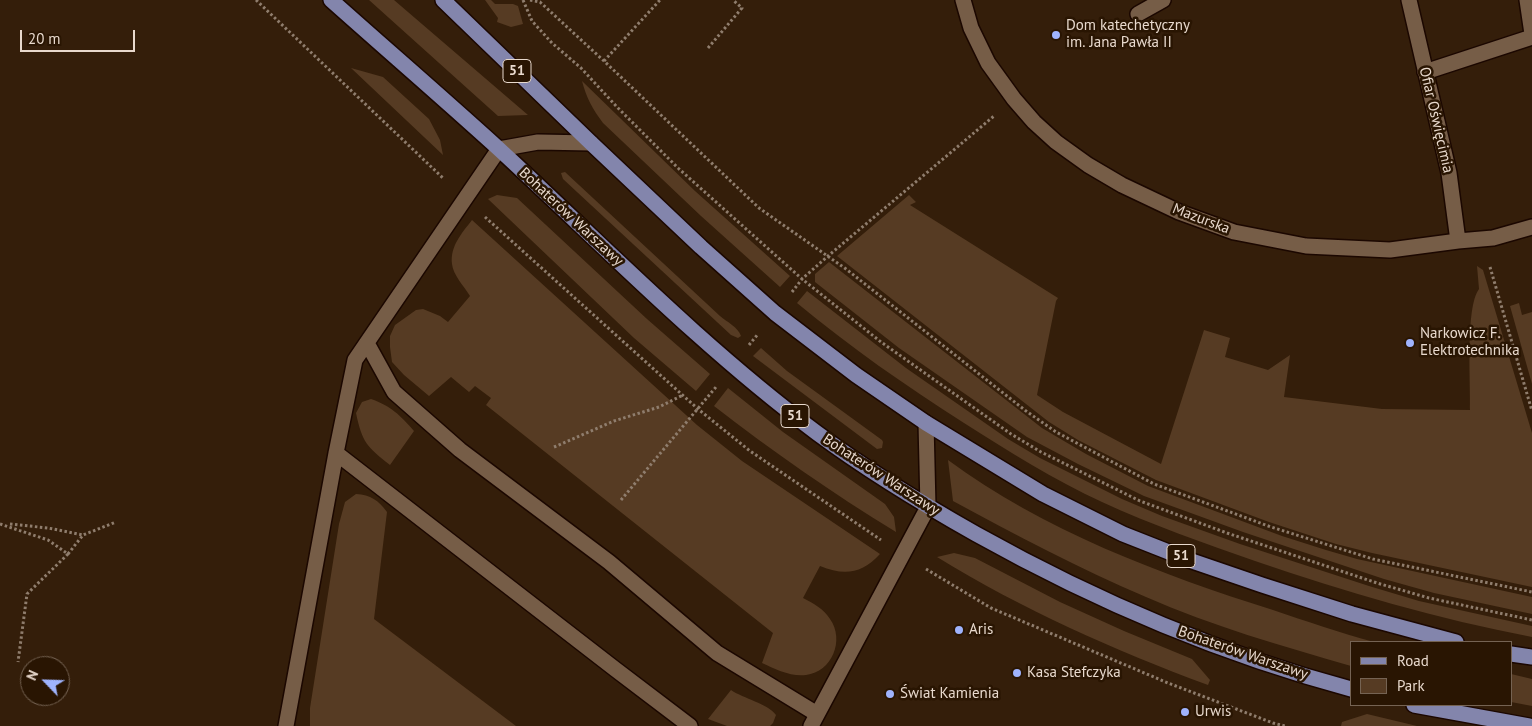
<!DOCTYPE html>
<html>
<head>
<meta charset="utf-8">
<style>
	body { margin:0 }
	#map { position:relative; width:1532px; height:726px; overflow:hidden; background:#341e0a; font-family:"PT Sans",sans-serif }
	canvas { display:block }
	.legend { position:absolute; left:1350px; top:641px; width:162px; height:65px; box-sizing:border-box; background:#291502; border:1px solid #756353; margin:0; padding:6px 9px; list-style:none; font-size:15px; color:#e8d9cd }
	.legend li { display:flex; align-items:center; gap:10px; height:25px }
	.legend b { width:25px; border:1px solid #756353 }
	.north { position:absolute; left:20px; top:656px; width:50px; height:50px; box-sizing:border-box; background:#291502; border:1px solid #756353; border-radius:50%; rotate:294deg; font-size:14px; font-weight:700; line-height:20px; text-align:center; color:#e8d9cd }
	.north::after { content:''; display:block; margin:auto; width:18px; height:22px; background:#9fb3fd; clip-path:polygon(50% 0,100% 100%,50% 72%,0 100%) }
	.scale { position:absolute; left:20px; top:30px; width:115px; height:22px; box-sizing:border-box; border:2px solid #e8d9cd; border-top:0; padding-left:6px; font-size:15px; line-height:18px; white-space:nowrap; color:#e8d9cd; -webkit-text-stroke:4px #291502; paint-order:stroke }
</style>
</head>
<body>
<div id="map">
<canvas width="1532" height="726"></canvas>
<ul class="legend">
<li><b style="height:6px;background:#8385ac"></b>Road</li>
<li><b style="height:14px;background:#563b23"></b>Park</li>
</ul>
<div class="north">N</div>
<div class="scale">20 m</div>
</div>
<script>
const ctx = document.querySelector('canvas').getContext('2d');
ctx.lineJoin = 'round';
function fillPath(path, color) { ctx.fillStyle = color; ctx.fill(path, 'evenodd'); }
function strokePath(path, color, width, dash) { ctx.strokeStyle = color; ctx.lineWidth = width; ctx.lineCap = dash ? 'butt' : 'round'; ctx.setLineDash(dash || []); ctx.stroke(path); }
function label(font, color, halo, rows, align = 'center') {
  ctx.font = font + ' "PT Sans",sans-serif'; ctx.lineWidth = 5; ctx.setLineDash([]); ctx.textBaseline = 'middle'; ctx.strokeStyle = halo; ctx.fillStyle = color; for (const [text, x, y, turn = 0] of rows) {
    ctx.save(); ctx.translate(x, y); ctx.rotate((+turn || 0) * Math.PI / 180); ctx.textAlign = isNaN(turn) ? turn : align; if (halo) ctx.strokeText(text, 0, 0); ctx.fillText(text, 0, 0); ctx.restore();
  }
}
fillPath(new Path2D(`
	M 369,0 L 394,0 L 528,115 L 498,116 Z
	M 485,0 L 491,0 L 495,4 L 513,4 L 518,6 L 523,24 L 511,27 L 497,22 L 498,18 Z
	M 351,68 L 383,77 L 429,119 L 440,140 L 443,155 Z
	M 582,81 L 695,191 L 790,276 L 780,287 L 701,216 L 603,123 C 593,110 586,97 582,81 Z
	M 565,172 L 720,316 C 727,322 738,327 741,336 L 738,338 L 731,335 L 563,179 L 561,173 Z
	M 497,195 L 517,198 L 647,319 L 710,374 L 696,391 L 634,338 L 488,199 Z
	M 909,195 L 916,202 L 910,205 L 1058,298 L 1056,301 L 1037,395 L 1063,412 L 1161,464 L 1204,330 L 1230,338 L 1225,357 L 1268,370 L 1290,355 L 1284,397 L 1382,409 L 1470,410 C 1471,384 1465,308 1479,289 L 1477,266 L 1483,270 L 1532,433 L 1532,587 L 1372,553 L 1336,544 L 1269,522 L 1156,480 L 1078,440 L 1049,422 L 837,256 Z
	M 472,220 L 697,425 L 742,461 L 880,554 C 862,574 844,576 820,566 L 803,598 C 813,603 824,609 830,619 C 845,640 832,672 806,675 C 791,677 775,669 762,663 L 773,633 L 486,405 L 491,398 L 475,386 L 469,392 L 451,377 L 429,396 L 404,375 L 392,362 L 390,347 L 390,336 L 395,325 L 416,310 L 423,309 L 440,316 L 448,322 L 470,296 C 464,286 453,275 452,264 C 450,246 462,233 472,220 Z
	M 829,262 L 1042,428 L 1086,454 L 1148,486 L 1282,536 L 1326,550 L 1357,559 L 1532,597 L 1532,614 L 1434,593 L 1384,579 L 1243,532 L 1144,496 L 1078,464 L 1027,437 L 899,348 L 815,282 L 815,274 Z
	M 807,291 L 906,368 L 1008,439 L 1040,458 L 1122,499 L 1162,516 L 1240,544 L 1369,586 L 1419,601 L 1532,626 L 1532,637 C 1438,619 1346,592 1255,561 C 1204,543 1152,525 1102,502 C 1054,480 1008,451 964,423 C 906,386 850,347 797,303 Z
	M 1519,303 L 1522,315 L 1532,312 L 1532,384 L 1510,306 Z
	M 761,348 L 787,371 L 882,440 L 883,442 L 882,448 L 877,449 L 753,356 Z
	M 728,388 L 783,432 L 885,504 L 894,517 L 896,532 C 832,493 772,451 714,406 Z
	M 371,399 C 391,406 400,415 414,431 L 390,465 C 367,447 362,442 356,413 L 362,402 Z
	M 948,460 C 1042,530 1162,575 1273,610 C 1306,621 1340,633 1374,642 L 1351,642 L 1351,666 C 1282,646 1212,626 1146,597 C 1080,569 1016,535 953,501 Z
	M 356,494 C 371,495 378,500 387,512 L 374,619 L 516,726 L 310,726 L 310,708 L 339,524 L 345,502 Z
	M 954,553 L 975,558 L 1060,602 L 1124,631 L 1192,659 L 1210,680 L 1208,685 C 1114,650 1023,610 937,557 Z
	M 1511,674 L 1532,679 L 1532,706 L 1511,702 Z
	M 731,690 C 744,699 767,703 776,715 L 773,723 L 770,726 L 727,726 L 708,719 Z
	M 1367,714 L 1417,726 L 1341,726 L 1342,722 Z`), '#563b23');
const minor = new Path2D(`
	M 963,0 L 971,28 L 988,63 L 1014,99 L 1034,122 L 1056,142 L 1088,165 L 1122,185 L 1179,212 L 1234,232 L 1306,246 L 1390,250 L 1458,241 L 1493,238 L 1532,227
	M 1409,0 L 1449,173 L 1458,241
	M 1527,0 L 1532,34
	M 1138,14 L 1163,0
	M 1425,72 L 1532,37
	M 367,343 L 394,392 L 460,450 L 609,562 L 717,653 L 817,714
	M 336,453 L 615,669 L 690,726
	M 286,726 L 336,453 L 355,360 L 499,149 L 538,142 L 591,143
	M 811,726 L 928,507 L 926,423`);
const major = new Path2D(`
	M 331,0 C 387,50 444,99 500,150 C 604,246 703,348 817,433 C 867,470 921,503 976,534 C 1094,600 1220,654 1351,689
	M 443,0 L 591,143 L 701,247 L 775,313 L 856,375 L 926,423 L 1043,494 L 1123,534 L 1189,560 L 1262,585 L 1352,614 L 1456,642
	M 1511,654 L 1532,657
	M 1414,705 L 1529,726`);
strokePath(minor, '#1b0700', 18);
strokePath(major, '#1b0700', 18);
strokePath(new Path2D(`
	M 256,0 L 444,179
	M 523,0 L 532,21 L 552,43 L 581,68 L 617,107 L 678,168 L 802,279 L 881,342 L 1011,434 L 1041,452 L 1140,501 L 1227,533 L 1377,583 L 1429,598 L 1532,620
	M 530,0 L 540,2 L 604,61 L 759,208 L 846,269 L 1026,411 L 1056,432 L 1154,484 L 1271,527 L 1373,559 L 1532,592
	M 708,48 L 742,8 L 733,0
	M 604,61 L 660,0
	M 485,217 L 698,409 L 750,451 L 881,540
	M 1490,267 L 1532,411
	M 792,292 L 802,279 L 828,256 L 994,116
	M 749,345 L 758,334
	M 554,447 L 614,421 L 659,407 L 683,395
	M 621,500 L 716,387
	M 0,524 L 48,540 L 68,554 L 27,594 L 18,662
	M 10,524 L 48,528 L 83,535
	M 68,554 L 83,535 L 116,522
	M 926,569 L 991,608 L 1168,683 L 1273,723 L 1285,726`), '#8f7d6d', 3, [2.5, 2.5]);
strokePath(minor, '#765d47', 15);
strokePath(major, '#8385ac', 15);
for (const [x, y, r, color] of [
	[1056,35,5,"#9fb3fd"],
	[1410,343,5,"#9fb3fd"],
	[959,630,5,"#9fb3fd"],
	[1017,673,5,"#9fb3fd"],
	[890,694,5,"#9fb3fd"],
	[1185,712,5,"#9fb3fd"]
]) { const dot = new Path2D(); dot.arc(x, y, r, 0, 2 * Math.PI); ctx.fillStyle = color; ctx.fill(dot); strokePath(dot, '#291502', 2); }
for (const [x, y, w] of [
	[517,71,28],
	[795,416,28],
	[1181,556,28]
]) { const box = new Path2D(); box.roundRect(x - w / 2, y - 11.5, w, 23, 4); ctx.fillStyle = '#291502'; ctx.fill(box); strokePath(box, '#e8d9cd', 1); }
label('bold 14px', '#e8d9cd', null, [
	["51",517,71],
	["51",795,416],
	["51",1181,556]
]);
label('15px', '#e8d9cd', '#291502', [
	["Dom katechetyczny",1066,26],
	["im. Jana Pawła II",1066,43],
	["Narkowicz F.",1420,334],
	["Elektrotechnika",1420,351],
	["Aris",969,630],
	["Kasa Stefczyka",1027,673],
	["Świat Kamienia",900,694],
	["Urwis",1195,712]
], 'left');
label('15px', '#e8d9cd', '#291502', [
	["Ofiar Oświęcimia",1436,120,77],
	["Bohaterów Warszawy",571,217,43],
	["Mazurska",1201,219,21],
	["Bohaterów Warszawy",881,475,33],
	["Bohaterów Warszawy",1243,653,19]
]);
</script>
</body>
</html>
